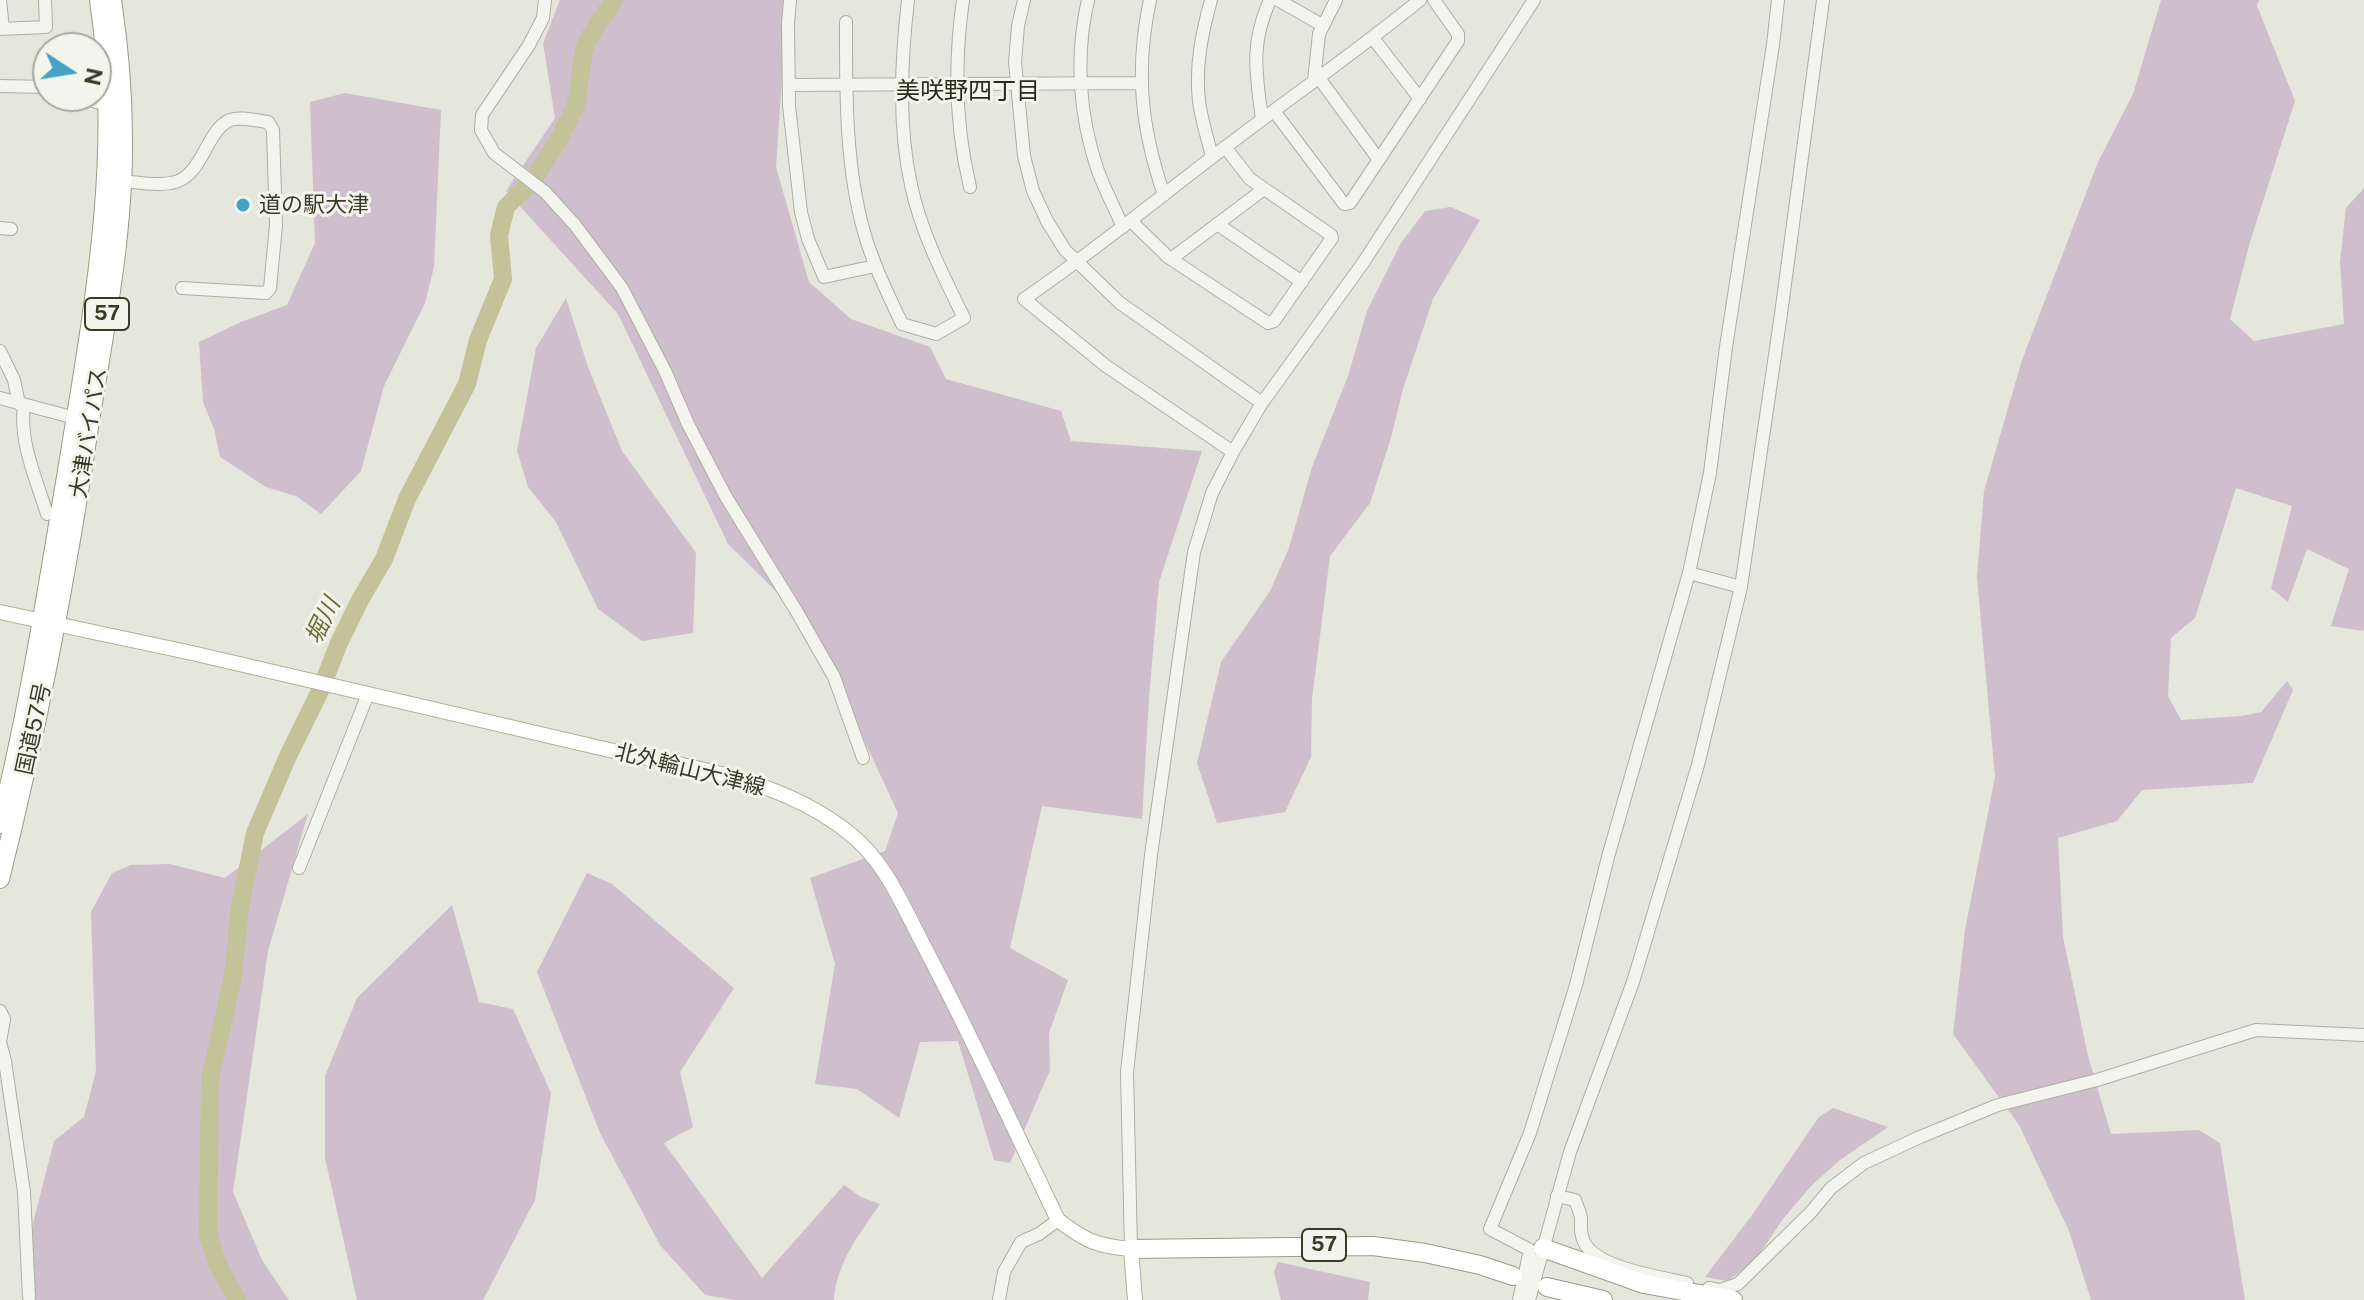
<!DOCTYPE html>
<html>
<head>
<meta charset="utf-8">
<style>
	body { margin:0 }
	#map { position:relative; width:2364px; height:1300px; overflow:hidden; background:#e5e6dc; font-family:"Public Sans",sans-serif }
	canvas { display:block }
	.north { position:absolute; left:32px; top:32px; width:80px; height:80px; box-sizing:border-box; background:#f3f4ec; border:2px solid #a9aa9d; border-radius:50%; rotate:102deg; font-size:22px; font-weight:700; line-height:32px; text-align:center; color:#3a3b27 }
	.north::after { content:''; display:block; margin:auto; width:28px; height:36px; background:#46a2c6; clip-path:polygon(50% 0,100% 100%,50% 72%,0 100%) }
</style>
</head>
<body>
<div id="map">
<canvas width="2364" height="1300"></canvas>
<div class="north">N</div>
</div>
<script>
const ctx = document.querySelector('canvas').getContext('2d');
ctx.lineJoin = 'round';
function fillPath(path, color) { ctx.fillStyle = color; ctx.fill(path, 'evenodd'); }
function strokePath(path, color, width, dash) { ctx.strokeStyle = color; ctx.lineWidth = width; ctx.lineCap = dash ? 'butt' : 'round'; ctx.setLineDash(dash || []); ctx.stroke(path); }
function label(font, color, halo, rows, align = 'center') {
  ctx.font = font + ' "Public Sans","Noto Sans JP",sans-serif'; ctx.lineWidth = 6; ctx.setLineDash([]); ctx.textBaseline = 'middle'; ctx.strokeStyle = halo; ctx.fillStyle = color; for (const [text, x, y, turn = 0] of rows) {
    ctx.save(); ctx.translate(x, y); ctx.rotate((+turn || 0) * Math.PI / 180); ctx.textAlign = isNaN(turn) ? turn : align; if (halo) ctx.strokeText(text, 0, 0); ctx.fillText(text, 0, 0); ctx.restore();
  }
}
fillPath(new Path2D(`
	M 560,0 L 787,0 L 776,167 L 809,282 L 851,319 L 930,347 L 946,379 L 1061,411 L 1071,441 L 1202,451 L 1159,582 L 1149,698 L 1142,819 L 1042,806 L 1010,948 L 1068,980 L 1049,1033 L 1050,1070 L 1010,1163 L 994,1160 L 958,1041 L 920,1042 L 899,1118 L 857,1089 L 815,1084 L 835,964 L 810,878 L 885,851 L 898,813 L 811,626 L 728,544 L 618,314 L 506,191 L 555,118 L 543,43 Z
	M 2161,0 L 2259,0 L 2257,6 L 2295,101 L 2250,242 L 2230,319 L 2254,341 L 2344,324 L 2340,262 L 2346,208 L 2364,188 L 2364,629 L 2363,631 L 2331,626 L 2349,569 L 2307,549 L 2288,602 L 2271,588 L 2292,506 L 2236,488 L 2195,618 L 2171,638 L 2168,696 L 2181,720 L 2242,716 L 2261,712 L 2287,681 L 2293,690 L 2253,783 L 2142,790 L 2117,821 L 2058,838 L 2063,937 L 2088,1056 L 2111,1134 L 2199,1130 L 2220,1143 L 2245,1300 L 2091,1300 L 2069,1231 L 2019,1125 L 1953,1034 L 1965,930 L 1995,777 L 1977,577 L 1984,491 L 2022,360 L 2098,162 L 2133,94 Z
	M 345,93 L 441,110 L 434,267 L 425,303 L 384,386 L 361,471 L 321,514 L 296,496 L 266,487 L 220,457 L 214,429 L 203,402 L 199,342 L 241,322 L 287,305 L 315,243 L 310,102 Z
	M 1451,207 L 1480,220 L 1433,299 L 1403,389 L 1391,438 L 1370,503 L 1330,556 L 1312,699 L 1311,757 L 1285,812 L 1217,823 L 1197,763 L 1221,662 L 1270,591 L 1289,548 L 1312,467 L 1348,376 L 1367,311 L 1401,243 L 1425,211 Z
	M 566,298 L 588,367 L 622,451 L 696,553 L 693,633 L 642,641 L 598,609 L 556,522 L 528,487 L 517,451 L 536,348 Z
	M 308,814 L 268,951 L 233,1192 L 262,1260 L 289,1300 L 29,1300 L 30,1235 L 54,1141 L 84,1117 L 96,1071 L 91,912 L 112,873 L 131,865 L 170,864 L 225,878 Z
	M 587,873 L 612,884 L 734,988 L 680,1072 L 693,1127 L 664,1143 L 762,1278 L 844,1185 L 861,1197 L 880,1204 C 860,1233 836,1264 834,1300 L 735,1300 L 705,1295 L 660,1245 L 600,1133 L 537,972 Z
	M 452,905 L 479,1002 L 513,1009 L 551,1093 L 535,1200 L 483,1300 L 357,1300 L 325,1158 L 325,1076 L 357,998 Z
	M 1833,1108 L 1888,1127 L 1840,1160 L 1811,1186 L 1783,1219 L 1754,1262 L 1727,1281 L 1705,1277 L 1752,1215 L 1819,1117 Z
	M 1278,1262 L 1370,1282 L 1368,1300 L 1281,1300 L 1274,1272 Z`), '#cfbecc');
strokePath(new Path2D(`
	M 237,1300 L 217,1263 L 208,1234 L 210,1079 L 233,976 L 240,907 L 255,833 L 288,756 L 320,691 L 339,643 L 360,600 L 384,559 L 407,499 L 467,384 L 478,340 L 503,279 L 499,235 L 506,207 L 534,179 L 559,139 L 576,105 L 584,49 L 588,39 L 614,0`), '#c4c299', 18);
const minor = new Path2D(`
	M 0,0 L 3,29
	M 545,0 L 543,18 L 529,45 L 482,115 L 481,130 L 494,153 L 545,192 L 575,225 L 622,288 L 665,371 L 688,424 L 726,497 L 797,612 L 834,677 L 863,758
	M 790,0 L 788,24 L 789,106 L 801,212 L 808,239 L 824,277 L 875,266
	M 963,0 C 954,63 955,125 970,187
	M 1024,0 L 1018,26 L 1015,62 L 1024,156 L 1033,191 L 1047,221 L 1065,250 L 1120,303 L 1262,403
	M 1088,0 C 1075,56 1079,116 1098,171 C 1105,190 1115,209 1123,227
	M 1150,0 C 1135,70 1141,128 1164,195
	M 1211,0 C 1202,33 1195,66 1199,101 C 1201,119 1208,139 1212,157
	M 1278,0 L 1322,25
	M 846,22 C 846,92 845,164 864,232 C 873,264 888,294 902,324 L 936,334 L 964,318 C 943,275 921,232 911,185 C 898,125 901,61 908,0
	M 0,29 L 46,27 L 45,0
	M 1373,38 L 1420,99
	M 1319,78 L 1379,160
	M 1314,81 L 1319,34 L 1336,0
	M 789,85 L 1141,83
	M 0,86 L 48,87
	M 78,96 L 109,106
	M 1274,111 L 1344,204 L 1350,203 L 1458,41 L 1458,34 L 1434,0
	M 1262,119 C 1256,73 1250,44 1270,0
	M 121,181 C 137,182 156,186 171,183 C 203,178 205,131 230,120 C 241,116 257,121 268,122 L 273,130 L 276,225 L 270,288 L 266,293 L 182,288
	M 1131,221 L 1168,257 L 1268,323 L 1274,321 L 1332,238 L 1331,235 L 1250,179 L 1225,147
	M 1217,224 L 1302,282
	M 0,228 L 11,229
	M 1171,259 L 1264,189
	M 0,351 L 14,380 L 19,404
	M 0,398 L 79,419
	M 24,405 C 19,442 36,478 47,514
	M 1233,452 L 1106,366 L 1024,299 C 1090,254 1151,204 1215,155 C 1283,103 1353,54 1420,0
	M 1689,573 L 1741,587
	M 299,868 L 368,694
	M 0,1011 L 4,1019 L 0,1042 L 5,1061 L 24,1192 L 29,1297
	M 1557,1196 L 1575,1200 C 1577,1206 1580,1212 1581,1218 C 1581,1228 1580,1233 1584,1242 C 1596,1268 1661,1277 1687,1283
	M 1131,1249 L 1127,1072 L 1151,855 L 1194,552 L 1212,493 L 1233,452 L 1262,403 L 1363,263 L 1534,0
	M 1709,1288 L 1720,1290 L 1738,1284 L 1811,1212 L 1831,1188 L 1864,1163 L 1920,1137 L 1998,1105 L 2097,1080 L 2256,1030 L 2364,1035
	M 999,1300 L 1004,1272 L 1021,1242 L 1039,1234 L 1058,1220
	M 1519,1300 L 1530,1250 L 1490,1229 L 1530,1133 L 1576,985 L 1608,857 L 1689,573 L 1710,473 L 1726,347 L 1773,45 L 1778,0
	M 1529,1300 L 1570,1152 L 1633,982 L 1698,765 L 1741,587 L 1781,314 L 1823,0`);
const major = new Path2D(`
	M 0,612 L 192,653 L 635,756 C 710,770 788,784 849,833 C 887,863 903,907 925,948 C 972,1037 1014,1129 1058,1220 C 1086,1241 1096,1246 1131,1249 L 1135,1300`);
const highway = new Path2D(`
	M 0,824 C 29,708 47,589 67,471 C 92,316 123,157 99,0
	M 0,879 C 38,728 67,575 90,421 C 105,328 124,233 123,139 C 123,92 119,46 112,0
	M 1543,1248 L 1644,1284 L 1733,1300
	M 1131,1249 L 1373,1246 L 1425,1253 L 1480,1265 L 1513,1276
	M 1547,1287 L 1603,1300`);
strokePath(minor, '#aeafa2', 14);
strokePath(major, '#b0b19c', 16);
strokePath(highway, '#9b9b85', 20);
strokePath(minor, '#f4f4ef', 12);
strokePath(major, '#fff', 14);
strokePath(highway, '#fff', 18);
for (const [x, y, r, color] of [
	[243,205,8,"#46a2c6"]
]) { const dot = new Path2D(); dot.arc(x, y, r, 0, 2 * Math.PI); ctx.fillStyle = color; ctx.fill(dot); strokePath(dot, '#f3f4ec', 3); }
for (const [x, y, w] of [
	[107,314,44],
	[1324,1245,44]
]) { const box = new Path2D(); box.roundRect(x - w / 2, y - 16, w, 32, 6); ctx.fillStyle = '#f3f4ec'; ctx.fill(box); strokePath(box, '#3a3b27', 2); }
label('bold 20px', '#3a3b27', null, [
	["57",107,314],
	["57",1324,1245]
]);
label('22px', '#3a3b27', '#f3f4ec', [
	["道の駅大津",259,205]
], 'left');
label('22px', '#3a3b27', '#f3f4ec', [
	["大津バイパス",89,433,-81],
	["国道57号",34,729,-78],
	["北外輪山大津線",690,770,14]
]);
label('24px', '#2a2c19', '#f3f4ec', [
	["美咲野四丁目",968,92]
]);
label('italic 24px', '#6d6c34', '#f3f4ec', [
	["堀川",323,621,-64]
]);
</script>
</body>
</html>
